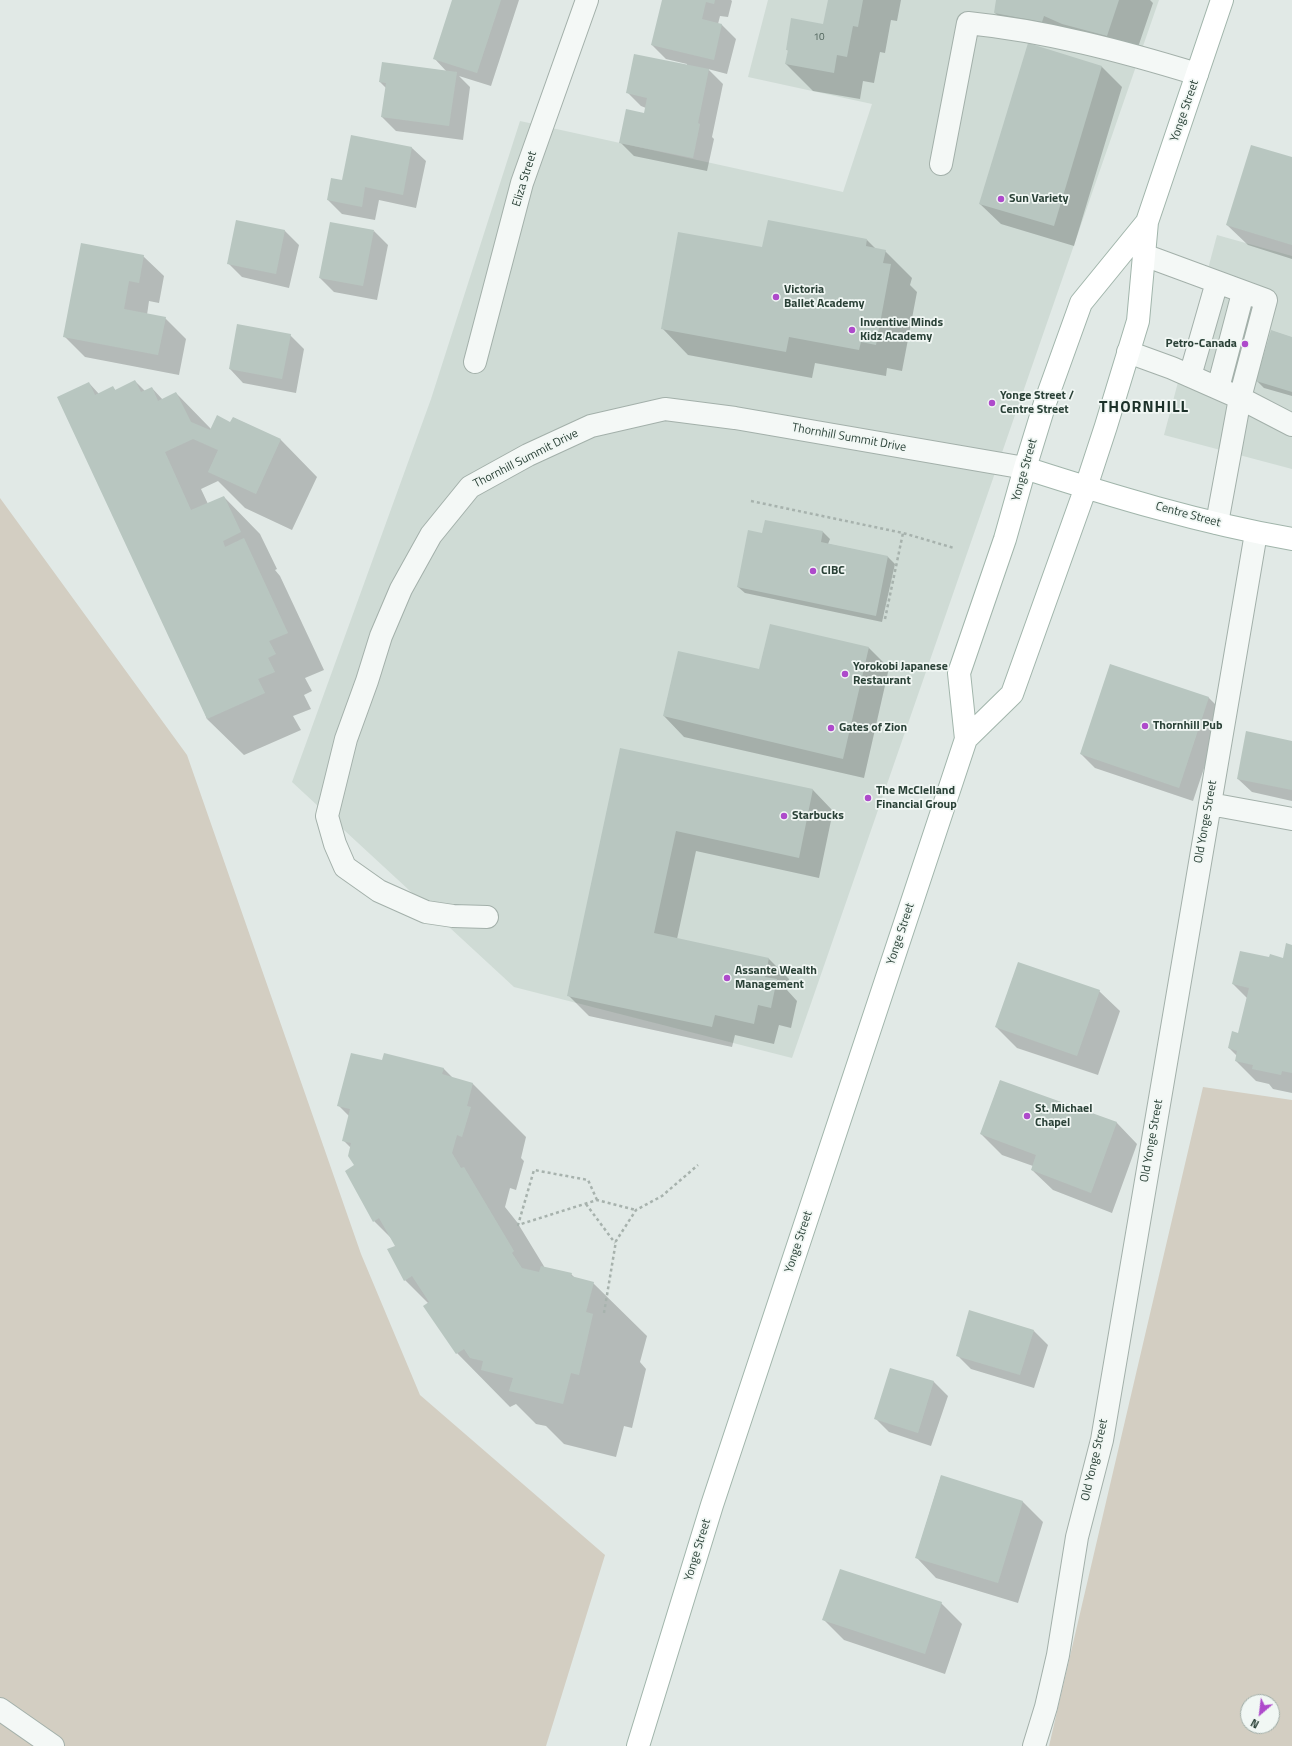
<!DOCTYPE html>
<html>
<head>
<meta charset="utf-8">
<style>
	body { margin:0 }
	#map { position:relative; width:1292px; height:1746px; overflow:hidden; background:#e1e9e6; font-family:"Titillium Web",sans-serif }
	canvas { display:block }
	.north { position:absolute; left:1240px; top:1694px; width:40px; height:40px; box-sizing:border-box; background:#f1f7f4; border:1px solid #a1aea8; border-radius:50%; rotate:208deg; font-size:11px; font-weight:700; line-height:16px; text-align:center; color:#2a4137 }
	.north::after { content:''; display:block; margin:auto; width:14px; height:18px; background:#ae4acb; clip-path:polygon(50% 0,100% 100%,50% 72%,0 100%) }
</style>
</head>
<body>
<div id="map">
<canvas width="1292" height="1746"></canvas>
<div class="north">N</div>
</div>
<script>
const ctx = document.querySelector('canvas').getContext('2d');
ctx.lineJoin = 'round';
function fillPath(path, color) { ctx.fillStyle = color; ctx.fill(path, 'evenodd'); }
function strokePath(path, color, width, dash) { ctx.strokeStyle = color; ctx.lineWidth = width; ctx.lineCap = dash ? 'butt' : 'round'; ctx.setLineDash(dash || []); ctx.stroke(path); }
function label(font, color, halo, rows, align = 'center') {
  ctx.font = font + ' "Titillium Web",sans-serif'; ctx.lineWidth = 3.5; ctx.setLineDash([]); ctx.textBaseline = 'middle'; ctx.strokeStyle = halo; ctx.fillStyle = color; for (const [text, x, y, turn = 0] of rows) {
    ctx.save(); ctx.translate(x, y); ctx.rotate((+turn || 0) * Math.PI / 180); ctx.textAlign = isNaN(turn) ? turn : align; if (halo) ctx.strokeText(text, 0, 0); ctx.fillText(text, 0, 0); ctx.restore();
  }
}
fillPath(new Path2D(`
	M 768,0 L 1159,0 L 792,1058 L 514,987 L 292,782 L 431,399 L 520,121 L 843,192 L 872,104 L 748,77 Z
	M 1217,235 L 1292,256 L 1292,469 L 1164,435 Z`), '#cfdbd5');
fillPath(new Path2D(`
	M 0,498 L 187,755 L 361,1254 L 420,1395 L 605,1555 L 546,1746 L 0,1746 Z
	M 1203,1087 L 1292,1100 L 1292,1746 L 1049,1746 ZM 1248,1702 L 1272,1702 L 1272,1726 L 1248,1726 Z`), '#d3cec2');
fillPath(new Path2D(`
	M 453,0 L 519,0 L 491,86 L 459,76 L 470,87 L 463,140 L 396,131 L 382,117 L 386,88 L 380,82 L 447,72 L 434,58 Z
	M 663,0 L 731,0 L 732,1 L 728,17 L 720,16 L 718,24 L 722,25 L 736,39 L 727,74 L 708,69 L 723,84 L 712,137 L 714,139 L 707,171 L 634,156 L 620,142 L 645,114 L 646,108 L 641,106 L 627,92 L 687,66 L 687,64 L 666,59 L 652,45 Z
	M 829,0 L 901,0 L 897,21 L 891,20 L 885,53 L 880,52 L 874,83 L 863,81 L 860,99 L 813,91 L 786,64 L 789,51 L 787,50 L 824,25 Z
	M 997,0 L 1150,0 L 1153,3 L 1133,62 L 1022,39 L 995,13 Z
	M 1029,45 L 1102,67 L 1122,87 L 1074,246 L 1001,224 L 980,204 Z
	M 352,136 L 412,148 L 426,161 L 416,208 L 379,200 L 375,220 L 342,214 L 328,200 L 343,181 Z
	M 1292,158 L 1292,259 L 1248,245 L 1227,225 Z
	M 237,221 L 285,231 L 299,245 L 289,288 L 242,277 L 228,263 Z
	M 374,231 L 388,245 L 377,300 L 334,292 L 320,278 Z
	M 867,240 L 876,249 L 885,251 L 912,278 L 910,285 L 917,292 L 902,371 L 887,368 L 886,376 L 815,363 L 812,378 L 688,355 L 662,328 Z
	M 143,256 L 164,276 L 159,303 L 149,301 L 147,315 L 165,318 L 186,339 L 179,375 L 85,357 L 64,336 Z
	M 290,335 L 304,349 L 296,393 L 243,383 L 230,369 Z
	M 1292,338 L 1292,396 L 1264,388 L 1257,381 Z
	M 135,381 L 145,391 L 152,388 L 163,400 L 176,393 L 211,429 L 231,424 L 234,418 L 281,440 L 317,477 L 292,530 L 245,508 L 218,481 L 201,489 L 208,504 L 224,497 L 260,534 L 277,569 L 275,570 L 280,576 L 324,670 L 305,678 L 312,691 L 304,695 L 311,709 L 293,716 L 301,730 L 244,755 L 207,719 L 89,383 L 99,394 L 113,387 L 116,391 Z
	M 766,521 L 823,532 L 830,539 L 828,544 L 888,557 L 895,564 L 882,622 L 745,593 L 738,587 L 763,534 Z
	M 869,648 L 889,668 L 864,778 L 684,737 L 664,716 L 760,671 Z
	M 1111,665 L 1209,698 L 1223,712 L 1193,801 L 1095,768 L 1081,754 Z
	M 1292,742 L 1292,801 L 1252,792 L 1238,779 Z
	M 621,749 L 813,790 L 833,811 L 819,878 L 696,851 L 677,939 L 769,959 L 789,979 L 787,990 L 797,1001 L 791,1028 L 779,1025 L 774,1044 L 735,1035 L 732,1047 L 589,1016 L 568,995 Z
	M 1292,946 L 1292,1093 L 1273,1089 L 1269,1084 L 1256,1081 L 1236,1061 L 1237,1056 L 1229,1048 L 1239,1034 L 1247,998 L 1233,984 L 1270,958 L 1284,959 Z
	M 1099,991 L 1120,1011 L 1098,1075 L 1017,1048 L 996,1027 Z
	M 385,1054 L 444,1069 L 454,1079 L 473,1084 L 526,1137 L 521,1158 L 524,1161 L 516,1190 L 510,1188 L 505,1207 L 517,1222 L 545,1268 L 571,1274 L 575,1278 L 593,1283 L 647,1336 L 640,1362 L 646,1369 L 632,1428 L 624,1426 L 616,1457 L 564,1444 L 546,1426 L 536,1424 L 516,1404 L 510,1407 L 457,1353 L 429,1304 L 405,1280 L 396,1246 L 392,1239 L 374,1221 L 351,1148 L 343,1140 L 349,1116 L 338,1105 L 383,1061 Z
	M 1000,1081 L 1117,1123 L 1137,1144 L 1112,1213 L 1053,1190 L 1032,1170 L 1033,1166 L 1002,1155 L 981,1134 Z
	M 1034,1331 L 1048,1345 L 1034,1388 L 971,1369 L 957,1355 Z
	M 891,1369 L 934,1382 L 948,1396 L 931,1446 L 889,1432 L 875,1418 Z
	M 941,1476 L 1023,1502 L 1043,1522 L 1018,1603 L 936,1578 L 916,1557 Z
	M 941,1603 L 962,1624 L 945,1674 L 844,1640 L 824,1620 Z`), '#0003');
fillPath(new Path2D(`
	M 452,0 L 501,0 L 477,73 L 433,59 Z
	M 662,0 L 715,0 L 714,4 L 706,2 L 702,19 L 722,24 L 714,60 L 651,45 Z
	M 828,0 L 863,0 L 858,27 L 853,26 L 847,57 L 837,55 L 834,73 L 785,64 L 788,50 L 786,50 L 791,18 L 823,24 Z
	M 996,0 L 1119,0 L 1107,36 L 1062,24 L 1044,16 L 1042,22 L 994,13 Z
	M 1028,43 L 1102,66 L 1054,226 L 979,204 Z
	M 634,54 L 709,69 L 698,123 L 700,124 L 693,158 L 619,143 L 626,109 L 644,113 L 647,98 L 626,93 Z
	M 382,62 L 457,72 L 449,126 L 381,117 L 386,83 L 379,82 Z
	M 351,135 L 412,147 L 403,195 L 365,187 L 362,207 L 327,200 L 331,178 L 342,180 Z
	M 1251,145 L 1292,157 L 1292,245 L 1226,225 Z
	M 236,220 L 285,230 L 276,274 L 227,264 Z
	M 768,220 L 867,239 L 866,246 L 886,250 L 883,263 L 891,264 L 876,345 L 861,342 L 859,350 L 789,337 L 786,352 L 661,329 L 678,232 L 762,247 Z
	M 330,222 L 374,230 L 363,286 L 319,278 Z
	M 81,243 L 144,255 L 139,283 L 129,281 L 124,309 L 166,317 L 158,355 L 63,337 Z
	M 237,324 L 291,334 L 282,379 L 229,369 Z
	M 1271,330 L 1292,337 L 1292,392 L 1256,381 Z
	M 135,380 L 141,392 L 152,387 L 158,401 L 176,392 L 191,422 L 210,430 L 217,415 L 230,422 L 233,417 L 281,439 L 256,494 L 208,472 L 218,450 L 193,439 L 165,452 L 191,510 L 224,496 L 241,532 L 223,541 L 225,547 L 244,538 L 288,633 L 269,641 L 276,654 L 268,658 L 275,672 L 258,679 L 265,693 L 207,719 L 57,397 L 89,382 L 95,395 L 113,386 L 115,390 Z
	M 765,520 L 823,531 L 821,542 L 888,556 L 876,616 L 737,587 L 748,530 L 762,533 Z
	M 770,624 L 869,647 L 843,759 L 663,716 L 678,651 L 759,669 Z
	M 1110,664 L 1209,697 L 1179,788 L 1080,754 Z
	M 1246,731 L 1292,741 L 1292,790 L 1237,779 Z
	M 620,748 L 813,789 L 799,858 L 676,831 L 654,933 L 769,958 L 765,977 L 777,979 L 771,1008 L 758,1005 L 754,1024 L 715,1015 L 712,1027 L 567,996 Z
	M 1286,943 L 1292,945 L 1292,1073 L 1282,1071 L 1281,1075 L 1252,1069 L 1253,1065 L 1235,1061 L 1237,1051 L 1228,1048 L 1232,1031 L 1238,1033 L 1249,988 L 1232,984 L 1240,951 L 1269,957 L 1270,954 L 1283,958 Z
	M 1018,962 L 1100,990 L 1077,1056 L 995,1027 Z
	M 351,1053 L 382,1060 L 384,1053 L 444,1068 L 442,1074 L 473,1083 L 467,1106 L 471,1107 L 462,1137 L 457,1135 L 452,1153 L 461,1168 L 464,1167 L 514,1251 L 512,1253 L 522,1268 L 539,1272 L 541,1266 L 572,1273 L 571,1276 L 594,1282 L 586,1312 L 593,1314 L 579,1375 L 571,1373 L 563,1404 L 509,1391 L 513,1378 L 481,1370 L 483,1361 L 470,1358 L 464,1349 L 456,1354 L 423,1306 L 429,1302 L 412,1276 L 404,1281 L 387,1249 L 395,1246 L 379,1218 L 373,1222 L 345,1171 L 354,1165 L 348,1156 L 351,1143 L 342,1141 L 350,1109 L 337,1106 Z
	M 1000,1080 L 1117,1122 L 1091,1193 L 1031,1170 L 1036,1155 L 980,1134 Z
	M 969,1310 L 1034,1330 L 1020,1375 L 956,1356 Z
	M 890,1368 L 934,1381 L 918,1433 L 874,1419 Z
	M 941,1475 L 1023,1501 L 998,1583 L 915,1558 Z
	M 840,1569 L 942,1602 L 925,1654 L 822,1620 Z`), '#b8c6c0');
const minor = new Path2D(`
	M 941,164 L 968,23 C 1046,31 1122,51 1197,74
	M 1128,352 L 1172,368 L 1240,398 L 1266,300 L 1144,255
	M 475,362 L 522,183 L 587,0
	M 1190,376 L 1217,282
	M 1218,388 L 1243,293
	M 1217,523 L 1240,398 L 1292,425
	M 1210,804 L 1292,819
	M 487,917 L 453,916 L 426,912 L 379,891 L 345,867 L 335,844 L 327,816 L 346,739 L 367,681 L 381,636 L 401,589 L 431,535 L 470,487 L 528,455 L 591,426 L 665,409 L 735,418 L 1025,468
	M 0,1709 L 53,1746
	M 1034,1746 L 1046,1707 L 1058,1655 L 1077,1537 L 1102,1440 L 1256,533`);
const major = new Path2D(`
	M 1025,468 C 1112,496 1201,523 1292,539
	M 966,739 L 1012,694 L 1086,487 L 1106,426 L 1138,321 L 1147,222 L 1222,0
	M 638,1746 L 712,1505 L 966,739 L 959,673 L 1005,539 L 1025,468 L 1045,403 L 1081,303 L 1147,222`);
strokePath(minor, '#a3b0aa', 24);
strokePath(major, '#a1b5ab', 24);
strokePath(new Path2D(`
	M 751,501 L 903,533 L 954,548
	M 885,619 L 903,533
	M 597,1200 L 588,1180 L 534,1170 L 518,1225 L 597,1200 L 636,1210
	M 586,1204 L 615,1243
	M 604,1313 L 616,1241 L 636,1210 L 662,1196 L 698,1165`), '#a7b2ad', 2.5, [3, 3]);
strokePath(minor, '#f4f8f6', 22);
strokePath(major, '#fff', 22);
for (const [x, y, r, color] of [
	[1001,199,4,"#ae4acb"],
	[776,297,4,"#ae4acb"],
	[852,330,4,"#ae4acb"],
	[1245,344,4,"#ae4acb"],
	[992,403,4,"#ae4acb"],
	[813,571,4,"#ae4acb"],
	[845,674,4,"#ae4acb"],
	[1145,726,4,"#ae4acb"],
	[831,728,4,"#ae4acb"],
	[868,798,4,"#ae4acb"],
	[784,816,4,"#ae4acb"],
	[727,978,4,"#ae4acb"],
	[1027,1116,4,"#ae4acb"]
]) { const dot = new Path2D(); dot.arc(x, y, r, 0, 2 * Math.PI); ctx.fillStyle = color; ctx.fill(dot); strokePath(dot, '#f1f7f4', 1.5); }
label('10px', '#4e6259', null, [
	["10",819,38]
]);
label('12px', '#2a4137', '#f1f7f4', [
	["Yonge Street",1185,111,-71],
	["Eliza Street",525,179,-73],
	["Thornhill Summit Drive",849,438,10],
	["Thornhill Summit Drive",526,459,-27],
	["Yonge Street",1025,470,-74],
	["Centre Street",1188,515,15],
	["Old Yonge Street",1206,822,-80],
	["Yonge Street",901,934,-72],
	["Old Yonge Street",1152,1141,-80],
	["Yonge Street",799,1242,-72],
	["Old Yonge Street",1095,1460,-77],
	["Yonge Street",698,1550,-73]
]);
label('bold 12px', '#2a4137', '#f1f7f4', [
	["Sun Variety",1009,199],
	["Victoria",784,290],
	["Ballet Academy",784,304],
	["Inventive Minds",860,323],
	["Kidz Academy",860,337],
	["Petro-Canada",1237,344,"right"],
	["Yonge Street /",1000,396],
	["Centre Street",1000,410],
	["CIBC",821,571],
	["Yorokobi Japanese",853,667],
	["Restaurant",853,681],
	["Thornhill Pub",1153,726],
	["Gates of Zion",839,728],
	["The McClelland",876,791],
	["Financial Group",876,805],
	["Starbucks",792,816],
	["Assante Wealth",735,971],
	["Management",735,985],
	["St. Michael",1035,1109],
	["Chapel",1035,1123]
], 'left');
ctx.letterSpacing = '1px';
label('bold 16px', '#1c3129', '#f1f7f4', [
	["THORNHILL",1144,408]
]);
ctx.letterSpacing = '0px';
</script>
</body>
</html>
